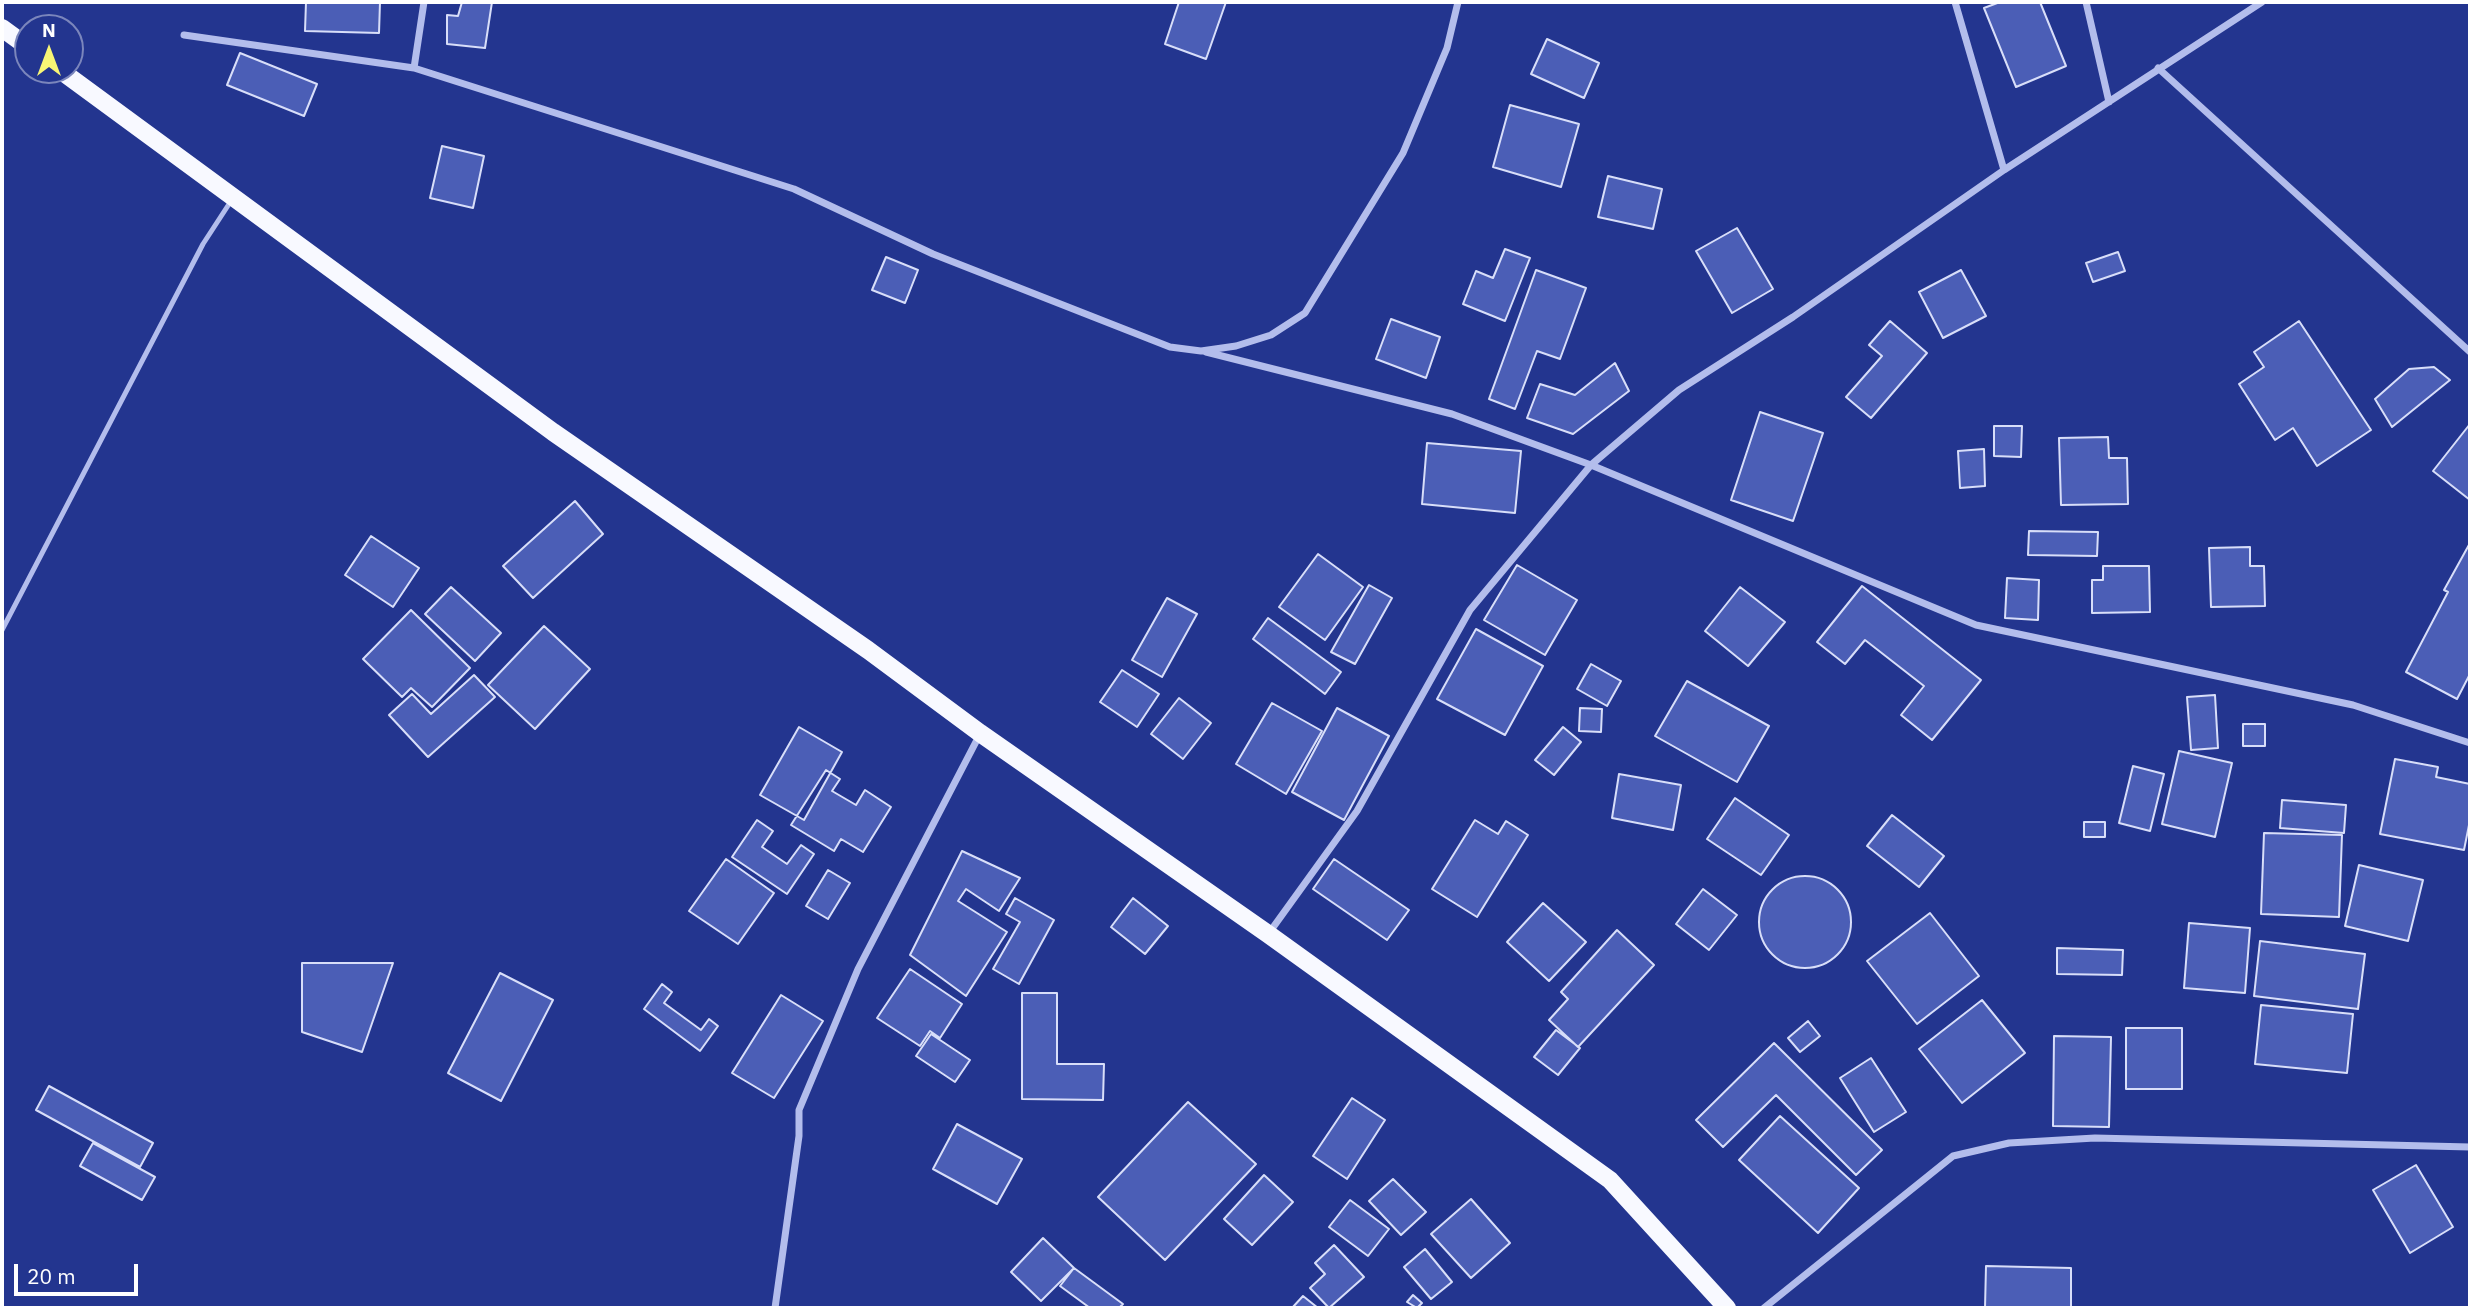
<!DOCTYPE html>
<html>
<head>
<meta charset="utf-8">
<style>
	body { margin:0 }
	#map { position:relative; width:2472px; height:1310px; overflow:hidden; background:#23358f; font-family:"IBM Plex Sans",sans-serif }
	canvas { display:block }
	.frame { position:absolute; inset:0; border:4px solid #fff; pointer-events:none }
	.north { position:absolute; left:14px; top:14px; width:70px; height:70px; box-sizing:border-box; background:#23358f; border:2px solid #7b86bc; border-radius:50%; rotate:0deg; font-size:19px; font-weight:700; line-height:28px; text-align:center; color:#fff }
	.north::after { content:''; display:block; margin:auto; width:24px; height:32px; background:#f7f575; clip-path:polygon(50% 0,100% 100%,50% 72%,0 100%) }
	.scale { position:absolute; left:14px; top:1264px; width:124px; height:32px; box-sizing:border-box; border:4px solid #fff; border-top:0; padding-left:9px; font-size:21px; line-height:24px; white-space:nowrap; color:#fff; -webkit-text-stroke:5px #23358f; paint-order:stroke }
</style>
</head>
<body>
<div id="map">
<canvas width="2472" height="1310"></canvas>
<div class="frame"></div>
<div class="north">N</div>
<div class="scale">20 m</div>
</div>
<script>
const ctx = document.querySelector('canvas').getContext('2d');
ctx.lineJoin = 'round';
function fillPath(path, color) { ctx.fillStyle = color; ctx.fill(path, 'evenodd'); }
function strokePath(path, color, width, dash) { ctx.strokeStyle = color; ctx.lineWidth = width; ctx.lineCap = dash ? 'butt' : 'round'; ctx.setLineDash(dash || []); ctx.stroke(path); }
const building = new Path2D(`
	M 306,2 L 380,2 L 379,33 L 305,31 Z
	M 462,2 L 492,2 L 485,48 L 447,44 L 447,15 L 458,16 Z
	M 1179,2 L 1226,2 L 1206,59 L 1165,44 Z
	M 2000,2 L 2040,2 L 2066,66 L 2016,87 L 1984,8 Z
	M 1547,39 L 1599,63 L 1584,98 L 1531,74 Z
	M 240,53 L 317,84 L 304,116 L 227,85 Z
	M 1510,105 L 1579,124 L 1561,187 L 1493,167 Z
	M 442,146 L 484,156 L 473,208 L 430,198 Z
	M 1608,176 L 1662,189 L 1653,229 L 1598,217 Z
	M 1737,228 L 1773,289 L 1732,313 L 1696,251 Z
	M 1505,249 L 1530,258 L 1505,321 L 1463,304 L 1476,271 L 1493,278 Z
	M 2118,252 L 2125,271 L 2093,282 L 2086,263 Z
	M 886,257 L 918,270 L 905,303 L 872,290 Z
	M 1536,270 L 1586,288 L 1560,359 L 1537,351 L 1515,409 L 1489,399 Z
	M 1961,270 L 1986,316 L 1943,338 L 1919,292 Z
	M 1391,319 L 1440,337 L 1426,378 L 1376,359 Z
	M 1890,321 L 1927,353 L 1871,418 L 1846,397 L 1882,356 L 1869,345 Z
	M 2299,321 L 2371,430 L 2317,466 L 2293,428 L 2275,440 L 2239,384 L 2264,367 L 2254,352 Z
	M 1615,363 L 1629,391 L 1573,434 L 1527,418 L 1540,384 L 1575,395 Z
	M 2434,367 L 2450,380 L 2392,427 L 2375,399 L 2409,369 Z
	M 1760,412 L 1823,433 L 1793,521 L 1731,500 Z
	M 2470,424 L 2470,500 L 2433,471 Z
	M 1994,426 L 2022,426 L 2021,457 L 1994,456 Z
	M 2108,437 L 2109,458 L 2127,458 L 2128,504 L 2061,505 L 2059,438 Z
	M 1427,443 L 1521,451 L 1515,513 L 1422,504 Z
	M 1984,449 L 1985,486 L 1960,488 L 1958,451 Z
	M 575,501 L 603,534 L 533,598 L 503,566 Z
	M 2029,531 L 2098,532 L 2097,556 L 2028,555 Z
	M 371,536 L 419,568 L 393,607 L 345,575 Z
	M 2470,543 L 2470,674 L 2457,699 L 2406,672 L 2448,592 L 2444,590 Z
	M 2250,547 L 2250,566 L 2264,566 L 2265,606 L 2211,607 L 2209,548 Z
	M 1318,554 L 1363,587 L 1325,640 L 1279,607 Z
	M 1517,565 L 1577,600 L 1545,655 L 1484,620 Z
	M 2103,566 L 2149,566 L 2150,612 L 2092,613 L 2092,580 L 2103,580 Z
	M 2007,578 L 2039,580 L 2038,620 L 2005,618 Z
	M 1369,585 L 1392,598 L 1355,664 L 1331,652 Z
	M 1862,586 L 1981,680 L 1932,740 L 1901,715 L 1924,686 L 1865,640 L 1845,664 L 1817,642 Z
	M 451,587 L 501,633 L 475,661 L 425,614 Z
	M 1740,587 L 1785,622 L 1748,666 L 1705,631 Z
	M 1167,598 L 1197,614 L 1162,677 L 1132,660 Z
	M 411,610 L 470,668 L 432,707 L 411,688 L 402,697 L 363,659 Z
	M 1268,618 L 1341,672 L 1325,694 L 1253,639 Z
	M 544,626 L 590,669 L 535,729 L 488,685 Z
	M 1476,629 L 1543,666 L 1505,735 L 1437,699 Z
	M 1591,664 L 1621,681 L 1607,706 L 1577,689 Z
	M 1122,670 L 1159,694 L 1137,727 L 1100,702 Z
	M 474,675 L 495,697 L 428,757 L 389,715 L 412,694 L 431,714 Z
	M 1687,681 L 1769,726 L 1737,782 L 1655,736 Z
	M 2215,695 L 2218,748 L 2191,750 L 2187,697 Z
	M 1179,698 L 1211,723 L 1183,759 L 1151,734 Z
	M 1272,703 L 1322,731 L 1286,794 L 1236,764 Z
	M 1337,708 L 1389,736 L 1344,820 L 1292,792 Z
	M 1580,708 L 1602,709 L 1601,732 L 1579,731 Z
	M 2243,724 L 2265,724 L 2265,746 L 2243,746 Z
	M 799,727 L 842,752 L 804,820 L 760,795 Z
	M 1563,727 L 1581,742 L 1554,775 L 1535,760 Z
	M 2179,751 L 2232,763 L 2215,837 L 2162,824 Z
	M 2395,759 L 2438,767 L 2436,777 L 2470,784 L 2470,820 L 2464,850 L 2380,834 Z
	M 2133,766 L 2164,774 L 2150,831 L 2119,823 Z
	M 826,770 L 840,779 L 832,791 L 856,805 L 865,790 L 891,807 L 863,852 L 841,839 L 834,851 L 791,825 Z
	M 1619,774 L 1681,785 L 1673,830 L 1612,818 Z
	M 1735,798 L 1789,835 L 1761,875 L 1707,839 Z
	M 2282,800 L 2346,805 L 2344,833 L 2280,828 Z
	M 1892,815 L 1944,856 L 1919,887 L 1867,846 Z
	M 757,820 L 773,831 L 762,847 L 787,864 L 801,845 L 814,854 L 787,894 L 732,857 Z
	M 1475,820 L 1498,834 L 1506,821 L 1528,835 L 1477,917 L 1432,889 Z
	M 2084,822 L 2105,822 L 2105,837 L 2084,837 Z
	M 2264,833 L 2342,835 L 2339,917 L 2261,914 Z
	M 962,851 L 1020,878 L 999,911 L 966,889 L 958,901 L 1007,932 L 966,996 L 910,955 Z
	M 726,859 L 774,893 L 738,944 L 689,911 Z
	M 1334,859 L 1409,910 L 1387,940 L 1313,889 Z
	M 2359,865 L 2423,880 L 2408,941 L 2345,926 Z
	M 828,870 L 850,883 L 828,919 L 806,906 Z
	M1759 922a46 46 0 1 1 92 0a46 46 0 1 1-92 0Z
	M 1703,889 L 1737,915 L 1709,950 L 1676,924 Z
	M 1015,898 L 1054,920 L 1019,984 L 993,969 L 1020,922 L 1006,914 Z
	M 1133,898 L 1168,926 L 1145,954 L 1111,927 Z
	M 1543,903 L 1586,942 L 1549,981 L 1507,942 Z
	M 1930,913 L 1979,976 L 1917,1024 L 1867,961 Z
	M 2189,923 L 2250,928 L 2245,993 L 2184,988 Z
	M 1617,930 L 1654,965 L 1578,1047 L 1549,1020 L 1568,999 L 1561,992 Z
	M 2260,941 L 2365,954 L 2358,1009 L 2254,996 Z
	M 2057,948 L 2123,950 L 2122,975 L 2057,974 Z
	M 302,963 L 393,963 L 362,1052 L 302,1032 Z
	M 910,969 L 962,1004 L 940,1038 L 930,1031 L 920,1046 L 877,1018 Z
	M 500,973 L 553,1000 L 501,1101 L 448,1073 Z
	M 662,984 L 672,992 L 664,1003 L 701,1030 L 709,1019 L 718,1026 L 700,1051 L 644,1009 Z
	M 1022,993 L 1057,993 L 1057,1064 L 1104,1064 L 1103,1100 L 1022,1099 Z
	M 781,995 L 823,1021 L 774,1098 L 732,1073 Z
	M 1982,1000 L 2025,1053 L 1962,1103 L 1919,1049 Z
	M 2261,1005 L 2353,1014 L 2347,1073 L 2255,1064 Z
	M 1808,1021 L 1820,1036 L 1800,1052 L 1788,1038 Z
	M 2126,1028 L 2182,1028 L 2182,1089 L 2126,1089 Z
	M 1556,1030 L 1580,1048 L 1558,1075 L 1534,1057 Z
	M 931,1034 L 970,1060 L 955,1082 L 916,1056 Z
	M 2054,1036 L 2111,1037 L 2109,1127 L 2053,1126 Z
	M 1774,1043 L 1882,1150 L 1856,1175 L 1776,1095 L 1723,1147 L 1696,1120 Z
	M 1871,1058 L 1906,1112 L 1874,1132 L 1840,1078 Z
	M 49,1086 L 153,1143 L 140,1167 L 36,1110 Z
	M 1352,1098 L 1385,1120 L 1347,1179 L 1313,1156 Z
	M 1188,1102 L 1256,1164 L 1165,1260 L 1098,1197 Z
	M 1780,1116 L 1859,1188 L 1818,1233 L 1739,1160 Z
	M 957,1124 L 1022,1159 L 997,1204 L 933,1169 Z
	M 93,1143 L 155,1177 L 142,1200 L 80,1166 Z
	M 2416,1165 L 2453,1227 L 2410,1253 L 2373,1190 Z
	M 1264,1175 L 1293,1202 L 1252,1245 L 1224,1219 Z
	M 1393,1179 L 1426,1212 L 1401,1235 L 1369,1201 Z
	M 1471,1199 L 1510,1243 L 1471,1278 L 1431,1234 Z
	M 1350,1200 L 1389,1229 L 1368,1256 L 1329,1227 Z
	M 1043,1238 L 1074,1268 L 1041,1301 L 1011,1272 Z
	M 1334,1245 L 1364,1277 L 1329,1308 L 1310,1288 L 1325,1274 L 1315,1263 Z
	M 1425,1249 L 1452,1282 L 1431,1299 L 1404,1267 Z
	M 1986,1266 L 2071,1268 L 2071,1308 L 1985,1308 Z
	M 1074,1268 L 1123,1304 L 1119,1308 L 1090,1308 L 1060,1286 Z
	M 1413,1295 L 1422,1303 L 1417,1308 L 1407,1302 Z
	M 1303,1296 L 1318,1308 L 1292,1308 Z`);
fillPath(building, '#4b5eb6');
strokePath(building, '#d8def9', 2);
strokePath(new Path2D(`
	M 2,630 L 203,244 L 231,201`), '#b3bdec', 5);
strokePath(new Path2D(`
	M 1955,2 L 2004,170
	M 2086,2 L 2109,102
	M 184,35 L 414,68 L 794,189 L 933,254 L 1170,347 L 1201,351 L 1236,346 L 1271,335 L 1305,313 L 1403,153 L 1447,48 L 1458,2
	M 414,68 L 424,2
	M 2158,68 L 2470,352
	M 1206,352 L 1452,414 L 1591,465 L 1976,625 L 2353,705 L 2470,743
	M 1269,933 L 1357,811 L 1470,610 L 1591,465 L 1679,390 L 1793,317 L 2004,170 L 2262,2
	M 775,1308 L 799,1136 L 799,1110 L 858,969 L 980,734
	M 1764,1308 L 1953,1156 L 2009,1143 L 2095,1138 L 2470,1147`), '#b3bdec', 7);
strokePath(new Path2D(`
	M 2,28 L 28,47
	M 60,70 L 553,432 L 868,650 L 980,733 L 1268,934 L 1610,1180 L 1727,1308`), '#f8f9ff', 18);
</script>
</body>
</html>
